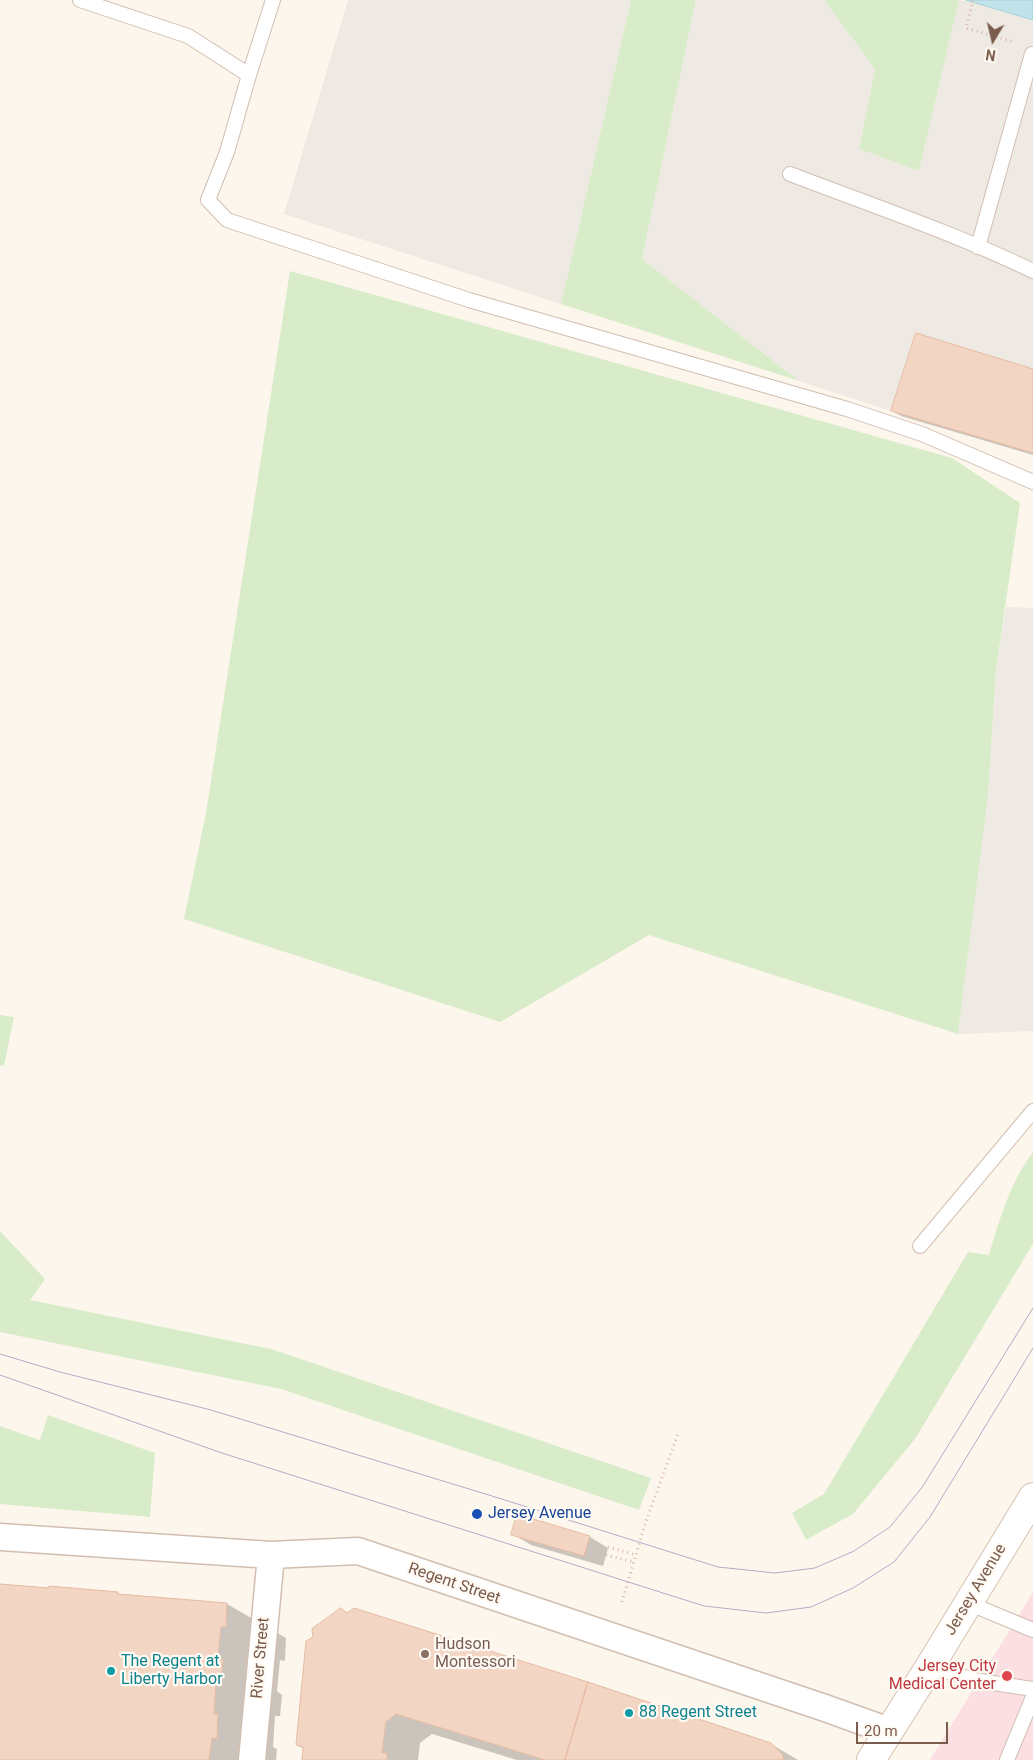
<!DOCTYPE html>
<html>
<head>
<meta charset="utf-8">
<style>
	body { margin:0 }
	#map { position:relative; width:1033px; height:1760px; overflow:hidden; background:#fdf6ec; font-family:Roboto,sans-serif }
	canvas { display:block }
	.north { position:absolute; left:968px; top:15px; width:50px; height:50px; -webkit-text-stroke:4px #fffaf3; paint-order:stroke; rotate:189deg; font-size:14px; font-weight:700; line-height:20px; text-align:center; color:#7a5c4d }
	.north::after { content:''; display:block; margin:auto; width:18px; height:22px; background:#7a5c4d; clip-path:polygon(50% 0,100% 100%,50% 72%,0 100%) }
	.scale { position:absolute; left:856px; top:1722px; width:92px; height:22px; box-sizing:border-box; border:2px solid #7a5c4d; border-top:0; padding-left:6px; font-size:15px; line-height:18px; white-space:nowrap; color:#7a5c4d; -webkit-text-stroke:4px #fffaf3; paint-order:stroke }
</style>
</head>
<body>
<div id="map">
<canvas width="1033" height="1760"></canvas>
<div class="north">N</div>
<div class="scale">20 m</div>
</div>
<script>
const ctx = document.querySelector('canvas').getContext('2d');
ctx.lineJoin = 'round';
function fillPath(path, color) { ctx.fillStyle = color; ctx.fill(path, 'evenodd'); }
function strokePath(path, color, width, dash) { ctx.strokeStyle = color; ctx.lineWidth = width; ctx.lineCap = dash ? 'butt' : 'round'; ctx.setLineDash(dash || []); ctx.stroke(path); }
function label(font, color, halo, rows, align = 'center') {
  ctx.font = font + ' Roboto,sans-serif'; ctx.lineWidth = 4.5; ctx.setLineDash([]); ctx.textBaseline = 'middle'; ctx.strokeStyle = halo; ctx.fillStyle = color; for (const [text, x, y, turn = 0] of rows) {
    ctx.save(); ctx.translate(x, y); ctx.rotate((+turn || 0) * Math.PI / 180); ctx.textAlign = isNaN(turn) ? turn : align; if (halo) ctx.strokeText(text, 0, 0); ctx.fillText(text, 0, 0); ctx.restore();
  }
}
fillPath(new Path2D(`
	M 348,0 L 631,0 L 561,304 L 284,214 Z
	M 696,0 L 824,0 L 875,69 L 859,149 L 919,171 L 959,0 L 972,2 L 1033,20 L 1033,369 L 916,333 L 891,411 L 799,381 L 642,259 Z
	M 1006,607 L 1033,608 L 1033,1031 L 958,1034 L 988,796 L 996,671 Z`), '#efe9e4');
fillPath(new Path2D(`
	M 1033,1592 L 1033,1760 L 930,1760 Z`), '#fbdfe3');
fillPath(new Path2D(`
	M 631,0 L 696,0 L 642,259 L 799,381 L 561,304 Z
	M 824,0 L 959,0 L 919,171 L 859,149 L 875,69 Z
	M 290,271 L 952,458 L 1020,503 L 996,671 L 988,796 L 958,1034 L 649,935 L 500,1022 L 184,919 L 206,813 Z
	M 0,1015 L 14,1017 L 4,1066 L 0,1065 Z
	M 1033,1152 L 1033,1244 L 915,1439 L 853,1514 L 806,1540 L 792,1513 L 824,1494 L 968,1252 L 989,1255 C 999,1220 1011,1181 1033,1152 Z
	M 0,1231 L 45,1279 L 30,1300 L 271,1349 L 651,1478 L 639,1510 L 281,1389 L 0,1332 Z
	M 48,1415 L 155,1453 L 150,1517 L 0,1504 L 0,1426 L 40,1440 Z`), '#d8ecc9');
const water = new Path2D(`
	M 966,0 L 1033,0 L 1033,20 L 972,2 Z`);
fillPath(water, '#bfe3e8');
strokePath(water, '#a5d3da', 1);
fillPath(new Path2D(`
	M 1033,371 L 1033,455 L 901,416 L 892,411 Z
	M 513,1534 L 590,1537 L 608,1548 L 603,1566 L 531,1545 Z
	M 0,1585 L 118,1593 L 123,1596 L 227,1604 L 286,1638 L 285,1661 L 280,1660 L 277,1691 L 282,1695 L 280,1716 L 275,1716 L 273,1747 L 277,1749 L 276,1760 L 0,1760 Z
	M 341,1610 L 348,1614 L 771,1744 L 798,1760 L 517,1760 L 432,1734 L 420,1743 L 418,1760 L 303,1760 L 304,1749 L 297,1745 L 314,1638 Z`), '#0003');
const building = new Path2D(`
	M 916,333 L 1033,369 L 1033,453 L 891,411 Z
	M 517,1514 L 590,1536 L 584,1556 L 511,1535 Z
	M 0,1584 L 49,1588 L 49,1586 L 118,1592 L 118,1594 L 227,1603 L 226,1627 L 221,1627 L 218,1659 L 223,1659 L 221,1683 L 216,1683 L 214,1714 L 218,1714 L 217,1739 L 212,1738 L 209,1760 L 0,1760 Z
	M 341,1608 L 347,1613 L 354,1608 L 588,1682 L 565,1760 L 545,1760 L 396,1714 L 386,1722 L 382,1753 L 387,1753 L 387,1760 L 302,1760 L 303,1747 L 296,1745 L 306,1641 L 313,1637 L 312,1629 Z
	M 588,1682 L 771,1743 L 783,1755 L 783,1760 L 565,1760 Z`);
fillPath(building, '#f3d5c3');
strokePath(building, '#e6bba3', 1);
const lane = new Path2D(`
	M 80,0 L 188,36 L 249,75 L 227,152 L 208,200 L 227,220 L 469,300 L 847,409 L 922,434 L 1033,482
	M 249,75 L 273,0
	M 790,174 C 871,205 954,233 1033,271
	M 978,247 L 1032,54
	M 920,1246 L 1033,1111
	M 968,1603 L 1033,1630
	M 930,1666 L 974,1680 L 1033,1689
	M 1007,1760 L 1033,1697`);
const street = new Path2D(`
	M 0,1537 L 271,1555 L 358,1551 L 825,1708 L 889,1731
	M 252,1760 L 271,1555`);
const secondary = new Path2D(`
	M 871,1760 L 930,1666 L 1033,1497`);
strokePath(lane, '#d1beb0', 16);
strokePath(street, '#d1beb0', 29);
strokePath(secondary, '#d6c0b0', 30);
strokePath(new Path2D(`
	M 973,0 L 966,28 L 1014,42
	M 608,1547 L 636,1555
	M 606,1555 L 634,1562
	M 622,1602 L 645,1524 L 678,1434`), '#d9b8a5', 3, [1, 4]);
strokePath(lane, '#fff', 14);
strokePath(street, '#fff', 26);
strokePath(secondary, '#fff', 28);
strokePath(new Path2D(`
	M 0,1354 L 60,1372 L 211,1410 L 492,1496 L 718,1567 L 775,1573 L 815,1568 L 854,1551 L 890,1527 L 923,1486 L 1033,1308
	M 0,1375 L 222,1453 L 704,1606 L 766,1613 L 811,1607 L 853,1588 L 894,1562 L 930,1517 L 1033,1348`), '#b9a8c9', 1);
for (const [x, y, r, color] of [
	[477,1514,6,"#1a4fb4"],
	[425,1654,5,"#8d6e63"],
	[111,1671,5,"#0f9aa8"],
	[1007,1676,6,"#e0444e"],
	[629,1713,5,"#0f9aa8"]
]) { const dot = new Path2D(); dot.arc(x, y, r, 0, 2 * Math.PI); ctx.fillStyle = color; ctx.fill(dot); strokePath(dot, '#fffaf3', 2); }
label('16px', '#164399', '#fffaf3', [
	["Jersey Avenue",488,1514]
], 'left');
label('16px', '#7a5c4d', '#fffaf3', [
	["Regent Street",454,1584,19],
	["Jersey Avenue",976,1590,-59],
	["River Street",261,1658,-85]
]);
label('16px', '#785e54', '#fffaf3', [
	["Hudson",435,1645],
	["Montessori",435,1663]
], 'left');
label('16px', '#0d838f', '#fffaf3', [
	["The Regent at",121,1662],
	["Liberty Harbor",121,1680],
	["88 Regent Street",639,1713]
], 'left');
label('16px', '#be3a42', '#fffaf3', [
	["Jersey City",996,1667],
	["Medical Center",996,1685]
], 'right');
</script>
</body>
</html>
